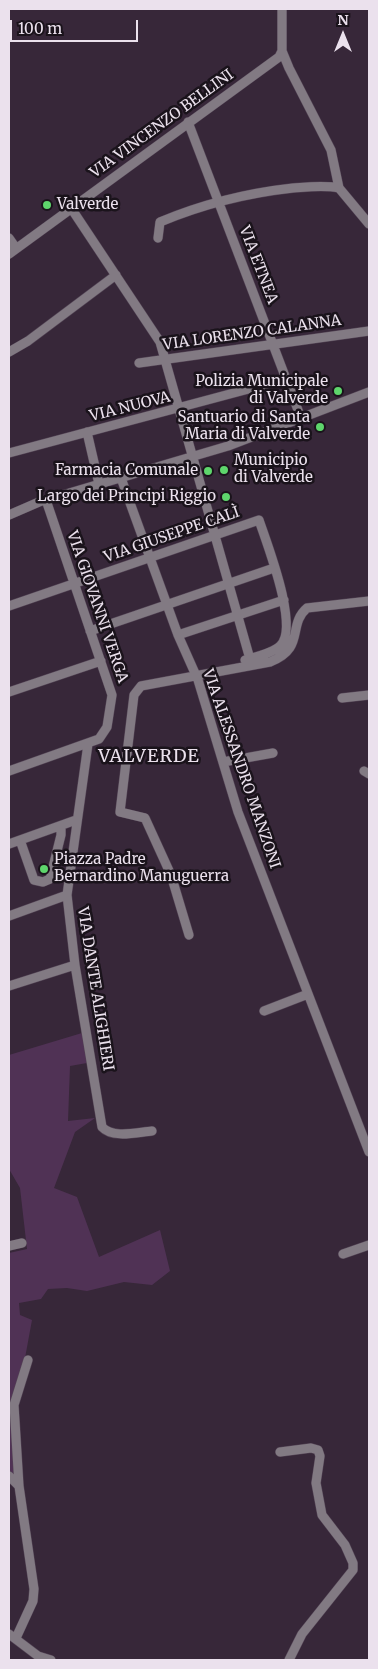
<!DOCTYPE html>
<html>
<head>
<meta charset="utf-8">
<style>
	body { margin:0 }
	#map { position:relative; width:378px; height:1669px; overflow:hidden; background:#372739; font-family:Merriweather,serif }
	canvas { display:block }
	.frame { position:absolute; inset:0; border:10px solid #ebe1ed; pointer-events:none }
	.north { position:absolute; left:318px; top:10px; width:50px; height:50px; -webkit-text-stroke:4px #1a131b; paint-order:stroke; rotate:0deg; font-size:14px; font-weight:700; line-height:20px; text-align:center; color:#ebe1ed }
	.north::after { content:''; display:block; margin:auto; width:18px; height:22px; background:#ebe1ed; clip-path:polygon(50% 0,100% 100%,50% 72%,0 100%) }
	.scale { position:absolute; left:10px; top:20px; width:128px; height:22px; box-sizing:border-box; border:2px solid #ebe1ed; border-top:0; padding-left:6px; font-size:15px; line-height:18px; white-space:nowrap; color:#ebe1ed; -webkit-text-stroke:4px #1a131b; paint-order:stroke }
</style>
</head>
<body>
<div id="map">
<canvas width="378" height="1669"></canvas>
<div class="frame"></div>
<div class="north">N</div>
<div class="scale">100 m</div>
</div>
<script>
const ctx = document.querySelector('canvas').getContext('2d');
ctx.lineJoin = 'round';
function fillPath(path, color) { ctx.fillStyle = color; ctx.fill(path, 'evenodd'); }
function strokePath(path, color, width, dash) { ctx.strokeStyle = color; ctx.lineWidth = width; ctx.lineCap = dash ? 'butt' : 'round'; ctx.setLineDash(dash || []); ctx.stroke(path); }
function label(font, color, halo, rows, align = 'center') {
  ctx.font = font + ' Merriweather,serif'; ctx.lineWidth = 5; ctx.setLineDash([]); ctx.textBaseline = 'middle'; ctx.strokeStyle = halo; ctx.fillStyle = color; for (const [text, x, y, turn = 0] of rows) {
    ctx.save(); ctx.translate(x, y); ctx.rotate((+turn || 0) * Math.PI / 180); ctx.textAlign = isNaN(turn) ? turn : align; if (halo) ctx.strokeText(text, 0, 0); ctx.fillText(text, 0, 0); ctx.restore();
  }
}
fillPath(new Path2D(`
	M 82,1033 L 87,1063 L 70,1066 L 68,1121 L 95,1118 L 75,1132 L 54,1188 L 77,1197 L 99,1257 L 160,1230 L 170,1271 L 152,1285 L 124,1282 L 87,1291 L 67,1288 L 48,1289 L 41,1299 L 19,1303 L 20,1315 L 32,1320 L 25,1358 L 12,1400 L 14,1477 L 9,1471 L 9,1253 L 27,1249 L 20,1188 L 9,1169 L 9,1055 Z`), '#503255');
const minor = new Path2D(`
	M 282,9 L 282,51 L 289,68 L 331,150 L 339,188 L 369,224
	M 188,122 L 301,418
	M 71,208 L 160,342 L 250,659
	M 9,238 L 16,248
	M 158,238 L 160,222 C 203,204 247,193 293,188 C 308,187 324,185 339,188
	M 9,254 L 279,57 L 282,51
	M 9,352 L 28,341 L 116,275
	M 139,363 L 369,331
	M 87,432 L 99,484
	M 9,453 L 286,379
	M 121,478 L 178,635 L 198,680 L 238,812 L 369,1152
	M 9,515 L 39,502 L 228,446 L 369,392
	M 9,606 L 259,520 C 267,544 300,628 280,646 C 273,653 255,657 245,660
	M 90,631 L 274,568
	M 178,635 L 284,600
	M 9,692 L 101,661
	M 342,698 L 369,695
	M 88,744 L 67,895 L 75,965 L 102,1127 C 113,1139 138,1132 152,1131
	M 223,762 L 273,753
	M 9,771 L 99,739 L 107,727 L 112,695 L 46,500
	M 364,771 L 369,774
	M 20,840 L 34,880 L 43,882 L 50,879 L 61,835 L 61,826
	M 9,844 L 76,820
	M 9,916 L 67,895
	M 189,935 L 171,875 L 145,818 L 120,812 L 134,695 L 141,686 L 270,662 C 306,648 287,625 307,608 L 369,601
	M 9,986 L 75,965
	M 264,1011 L 308,994
	M 9,1246 L 22,1243
	M 343,1254 L 369,1245
	M 280,1452 L 311,1448 L 318,1450 L 320,1456 L 316,1483 L 322,1515 L 345,1545 L 353,1563 L 353,1570 L 302,1634 L 289,1660
	M 9,1476 L 19,1486 L 34,1589 L 33,1601 L 16,1638
	M 19,1486 L 14,1405 L 28,1360
	M 9,1634 L 38,1656 L 51,1660`);
strokePath(minor, '#544556', 10);
strokePath(minor, '#827a83', 9);
for (const [x, y, r, color] of [
	[47,205,5,"#5ed56c"],
	[338,391,5,"#5ed56c"],
	[320,427,5,"#5ed56c"],
	[224,470,5,"#5ed56c"],
	[208,471,5,"#5ed56c"],
	[226,497,5,"#5ed56c"],
	[44,869,5,"#5ed56c"]
]) { const dot = new Path2D(); dot.arc(x, y, r, 0, 2 * Math.PI); ctx.fillStyle = color; ctx.fill(dot); strokePath(dot, '#1a131b', 2); }
label('15px', '#ebe1ed', '#1a131b', [
	["VIA VINCENZO BELLINI",162,124,-36],
	["VIA ETNEA",258,265,69],
	["VIA LORENZO CALANNA",252,333,-8],
	["VIA NUOVA",130,407,-14],
	["VIA GIUSEPPE CALÌ",172,535,-19],
	["VIA GIOVANNI VERGA",97,607,71],
	["VIA ALESSANDRO MANZONI",241,769,71],
	["VIA DANTE ALIGHIERI",95,989,81]
]);
label('15px', '#ebe1ed', '#1a131b', [
	["Valverde",57,205,"left"],
	["Polizia Municipale",328,382],
	["di Valverde",328,399],
	["Santuario di Santa",310,418],
	["Maria di Valverde",310,435],
	["Municipio",234,461,"left"],
	["di Valverde",234,478,"left"],
	["Farmacia Comunale",198,471],
	["Largo dei Principi Riggio",216,497],
	["Piazza Padre",54,860,"left"],
	["Bernardino Manuguerra",54,877,"left"]
], 'right');
ctx.letterSpacing = '1px';
label('18px', '#ebe1ed', '#1a131b', [
	["VALVERDE",149,757]
]);
ctx.letterSpacing = '0px';
</script>
</body>
</html>
